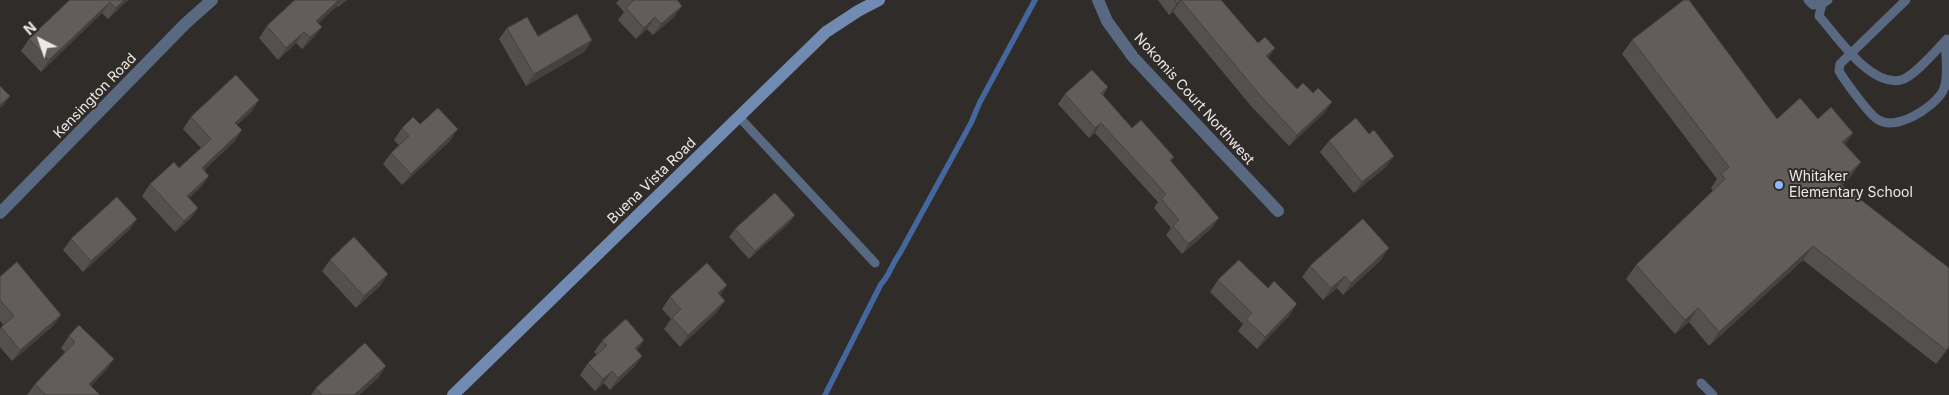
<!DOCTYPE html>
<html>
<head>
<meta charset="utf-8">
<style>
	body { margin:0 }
	#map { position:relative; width:1949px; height:395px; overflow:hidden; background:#302c2a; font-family:Inter,sans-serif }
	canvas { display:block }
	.north { position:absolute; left:15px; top:15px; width:50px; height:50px; -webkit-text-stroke:4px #302c2a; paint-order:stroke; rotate:319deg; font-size:14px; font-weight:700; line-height:20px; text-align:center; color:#ece9e8 }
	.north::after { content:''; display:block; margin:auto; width:18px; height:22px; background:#ece9e8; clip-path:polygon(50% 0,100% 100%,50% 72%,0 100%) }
</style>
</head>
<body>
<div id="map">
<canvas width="1949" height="395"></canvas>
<div class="north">N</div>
</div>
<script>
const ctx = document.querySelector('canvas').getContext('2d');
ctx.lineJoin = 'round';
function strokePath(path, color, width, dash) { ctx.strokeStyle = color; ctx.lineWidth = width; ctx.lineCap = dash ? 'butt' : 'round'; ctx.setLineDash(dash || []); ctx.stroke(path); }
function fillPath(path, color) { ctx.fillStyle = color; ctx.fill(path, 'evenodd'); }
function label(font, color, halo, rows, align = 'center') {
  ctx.font = font + ' Inter,sans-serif'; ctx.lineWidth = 4; ctx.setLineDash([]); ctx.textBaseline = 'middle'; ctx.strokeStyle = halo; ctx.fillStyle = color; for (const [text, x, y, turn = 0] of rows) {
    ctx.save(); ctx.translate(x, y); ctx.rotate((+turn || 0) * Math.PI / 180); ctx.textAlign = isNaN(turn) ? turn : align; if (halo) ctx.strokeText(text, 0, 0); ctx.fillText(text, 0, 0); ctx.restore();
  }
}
strokePath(new Path2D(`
	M 825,395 L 881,284 C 888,278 893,262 900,253 L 971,123 L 980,102 L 1035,0`), '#44679e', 5.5);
strokePath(new Path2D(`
	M 1808,0 L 1813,5 L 1822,4 L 1828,0
	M 1906,0 L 1840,64 L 1839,71 C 1844,80 1869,114 1877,119 C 1896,132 1933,108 1943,91 C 1949,79 1946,55 1945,42
	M 1822,4 L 1819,16 C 1837,36 1870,87 1901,80 C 1915,76 1936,50 1947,39
	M 739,117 L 875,263
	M 1701,383 L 1713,395`), '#596981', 9);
strokePath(new Path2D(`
	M 1098,0 L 1107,21 L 1133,57 L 1278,211
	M 0,213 L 186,23 L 212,0`), '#596981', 12);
strokePath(new Path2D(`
	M 453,395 L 826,32 L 858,11 L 879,0`), '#718ab1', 12);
fillPath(new Path2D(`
	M 70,0 L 128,0 L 108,19 L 102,13 L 41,72 L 21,51 L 29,39 Z
	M 295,0 L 347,0 L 338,7 L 337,6 L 318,23 L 322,27 L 313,38 L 302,49 L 296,43 L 278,60 L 259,38 L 267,26 Z
	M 619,0 L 677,0 L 682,6 L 674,17 L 653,35 L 647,29 L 636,39 L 618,20 L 624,12 L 616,3 Z
	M 1158,0 L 1221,0 L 1258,43 L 1275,48 L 1268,58 L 1297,89 L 1313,93 L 1332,102 L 1323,114 L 1289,146 L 1251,106 L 1173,12 L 1169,15 Z
	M 507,28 L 538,36 L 592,40 L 584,52 L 526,86 L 499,39 Z
	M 1632,40 L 1777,119 L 1818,119 L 1853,133 L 1845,144 L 1861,162 L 1851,176 L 1842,185 L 1949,268 L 1949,348 L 1936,364 L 1803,260 L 1709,346 L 1689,322 L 1675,334 L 1626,279 L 1636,265 L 1713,191 L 1711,188 L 1717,179 L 1622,54 Z
	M 1108,87 L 1103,95 L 1132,128 L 1174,157 L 1171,161 L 1213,227 L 1182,254 L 1166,235 L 1171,228 L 1154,208 L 1158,202 L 1095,133 L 1089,138 L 1058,104 L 1065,94 Z
	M 259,100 L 251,112 L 237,125 L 242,130 L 234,142 L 204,170 L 209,176 L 201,187 L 189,198 L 198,208 L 190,219 L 175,232 L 142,196 L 150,184 L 179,168 L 201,148 L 183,129 L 191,117 Z
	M 420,124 L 450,141 L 402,185 L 383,164 L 391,153 L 399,145 L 394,140 L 402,128 Z
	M 1329,141 L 1386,167 L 1354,193 L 1320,152 Z
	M 795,215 L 789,223 L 749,259 L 729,237 L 735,229 Z
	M 137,219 L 129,230 L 83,272 L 63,250 L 71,239 Z
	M 330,260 L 380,286 L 356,308 L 322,271 Z
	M 1381,260 L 1343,295 L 1337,288 L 1323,300 L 1302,277 L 1310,266 Z
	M 0,277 L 61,315 L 53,326 L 12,361 L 0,347 L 0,329 L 4,325 L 0,321 Z
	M 1218,280 L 1289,316 L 1257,349 L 1238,331 L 1243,324 L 1210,292 Z
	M 727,285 L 720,295 L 717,312 L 680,347 L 664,329 L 671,319 L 662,309 L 670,297 Z
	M 69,336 L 114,359 L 106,370 L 91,386 L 100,395 L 27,395 L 35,384 L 65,352 L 61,348 Z
	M 644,340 L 637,350 L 642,356 L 634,367 L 610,390 L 604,383 L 595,391 L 580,375 L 588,363 L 597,355 L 594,352 L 602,341 Z
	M 386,366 L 378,378 L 359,395 L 311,395 L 316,388 Z`), '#54504e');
fillPath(new Path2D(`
	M 124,0 L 128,0 L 108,19 L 116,8 Z
	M 339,0 L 342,0 L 337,6 L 308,33 L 316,21 Z
	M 343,0 L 347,0 L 338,7 Z
	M 1181,0 L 1173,12 L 1169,15 L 1177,3 Z
	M 110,2 L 102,13 L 41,72 L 49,60 Z
	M 682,6 L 674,17 L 653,35 L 661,24 Z
	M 655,17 L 647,29 L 636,39 L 644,28 Z
	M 322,27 L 313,38 L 302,49 L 310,37 Z
	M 304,32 L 296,43 L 278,60 L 286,48 Z
	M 592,40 L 584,52 L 526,86 L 534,74 Z
	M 1275,48 L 1267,60 L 1266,56 Z
	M 10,96 L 4,105 L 0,108 L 0,105 Z
	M 259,100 L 251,112 L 227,134 L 235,123 Z
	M 1332,102 L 1323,114 L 1289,146 L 1297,135 Z
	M 1101,123 L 1095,133 L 1089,138 L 1095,128 Z
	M 458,129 L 450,141 L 402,185 L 411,174 Z
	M 242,130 L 234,142 L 193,179 L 202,168 Z
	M 1853,133 L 1843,147 L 1842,142 Z
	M 1394,156 L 1386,167 L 1354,193 L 1362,182 Z
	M 1861,162 L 1851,176 L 1829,197 L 1839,183 Z
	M 209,176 L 201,187 L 179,207 L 187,196 Z
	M 198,208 L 190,219 L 175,232 L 184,221 Z
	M 795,215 L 789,223 L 749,259 L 755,251 Z
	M 1219,218 L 1213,227 L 1182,254 L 1188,244 Z
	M 137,219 L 129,230 L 83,272 L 91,261 Z
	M 1813,246 L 1803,260 L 1709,346 L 1719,332 Z
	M 1389,248 L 1381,260 L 1343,295 L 1351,283 Z
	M 388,274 L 380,286 L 356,308 L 364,296 Z
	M 1345,276 L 1337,288 L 1323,300 L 1331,288 Z
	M 727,285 L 719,297 L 718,293 Z
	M 725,301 L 717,312 L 680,347 L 688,335 Z
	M 1297,304 L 1289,316 L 1257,349 L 1265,337 Z
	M 1698,308 L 1689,322 L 1675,334 L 1685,320 Z
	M 61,315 L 53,326 L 12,361 L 20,350 Z
	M 644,340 L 636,351 L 635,348 Z
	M 1949,346 L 1949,348 L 1936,364 L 1946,350 Z
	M 642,356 L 634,367 L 610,390 L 618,378 Z
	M 114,359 L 106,370 L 82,395 L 89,384 Z
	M 386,366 L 378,378 L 359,395 L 354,395 Z
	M 612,371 L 604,383 L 595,391 L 603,379 Z`), '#454140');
const building = new Path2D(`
	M 70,0 L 124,0 L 116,8 L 110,2 L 49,60 L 29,39 Z
	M 295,0 L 339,0 L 316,21 L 322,27 L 310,37 L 304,32 L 286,48 L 267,26 Z
	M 632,0 L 677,0 L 682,6 L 661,24 L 655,17 L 644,28 L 626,8 L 633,1 Z
	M 1175,0 L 1221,0 L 1258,43 L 1265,37 L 1275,48 L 1266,56 L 1297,89 L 1303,83 L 1313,93 L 1318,88 L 1332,102 L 1297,135 L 1259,94 L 1181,0 L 1177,3 Z
	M 1684,0 L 1689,0 L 1777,119 L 1800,98 L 1818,119 L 1831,107 L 1853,133 L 1842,142 L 1861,162 L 1839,183 L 1949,268 L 1949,346 L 1946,350 L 1813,246 L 1719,332 L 1698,308 L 1685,320 L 1636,265 L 1725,179 L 1721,174 L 1729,167 L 1632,40 Z
	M 577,14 L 592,40 L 534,74 L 507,28 L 527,17 L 538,36 Z
	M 1092,70 L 1108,87 L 1101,93 L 1132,128 L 1141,120 L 1174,157 L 1170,160 L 1219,218 L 1188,244 L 1173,226 L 1179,220 L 1161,199 L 1166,194 L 1101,123 L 1095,128 L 1065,94 Z
	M 236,75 L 259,100 L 235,123 L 242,130 L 202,168 L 209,176 L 187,196 L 198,208 L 184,221 L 150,184 L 174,162 L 179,168 L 211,139 L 191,117 Z
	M 0,86 L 10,96 L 0,105 Z
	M 438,108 L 458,129 L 411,174 L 391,153 L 409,136 L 402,128 L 413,117 L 420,124 Z
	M 1356,118 L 1369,134 L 1374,130 L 1394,156 L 1362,182 L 1329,141 Z
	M 775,193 L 795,215 L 755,251 L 735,229 Z
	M 117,197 L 137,219 L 91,261 L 71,239 Z
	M 1363,219 L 1389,248 L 1351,283 L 1345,276 L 1331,288 L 1310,266 Z
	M 354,237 L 388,274 L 364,296 L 330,260 Z
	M 1239,260 L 1268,288 L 1274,281 L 1297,304 L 1265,337 L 1246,319 L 1252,313 L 1218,280 Z
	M 17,262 L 61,315 L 20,350 L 1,327 L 14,316 L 0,300 L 0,277 Z
	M 707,263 L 727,285 L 718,293 L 725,301 L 688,335 L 672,318 L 681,309 L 670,297 Z
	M 626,319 L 644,340 L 635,348 L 642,356 L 618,378 L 612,371 L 603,379 L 588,363 L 607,345 L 602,341 Z
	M 79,325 L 114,359 L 89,384 L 100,395 L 46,395 L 35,384 L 75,342 L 69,336 Z
	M 365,343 L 386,366 L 354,395 L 322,395 L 316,388 Z`);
fillPath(building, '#625d5b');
strokePath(building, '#454140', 1);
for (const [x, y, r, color] of [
	[1779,185,5,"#8db9fc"]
]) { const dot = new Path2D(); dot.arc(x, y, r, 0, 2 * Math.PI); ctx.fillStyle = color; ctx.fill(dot); strokePath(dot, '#302c2a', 2); }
label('14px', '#ece9e8', '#302c2a', [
	["Kensington Road",95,96,-46],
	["Nokomis Court Northwest",1194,99,48],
	["Buena Vista Road",652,181,-44]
]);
label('14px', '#ece9e8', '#302c2a', [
	["Whitaker",1789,177],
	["Elementary School",1789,193]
], 'left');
</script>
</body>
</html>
